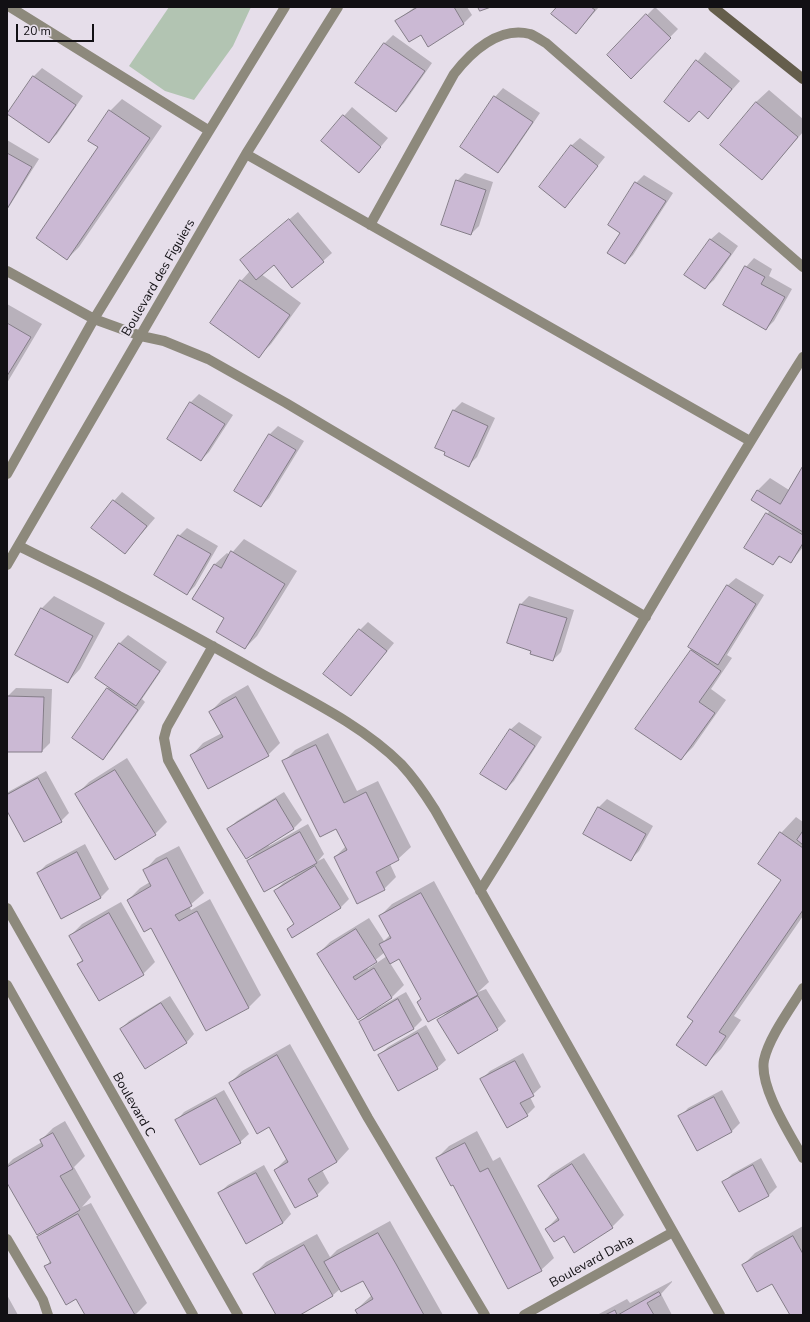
<!DOCTYPE html>
<html>
<head>
<meta charset="utf-8">
<style>
	body { margin:0 }
	#map { position:relative; width:810px; height:1322px; overflow:hidden; background:#e6deea; font-family:"Nunito Sans",sans-serif }
	canvas { display:block }
	.frame { position:absolute; inset:0; border:8px solid #121014; pointer-events:none }
	.scale { position:absolute; left:16px; top:24px; width:78px; height:18px; box-sizing:border-box; border:2px solid #121014; border-top:0; padding-left:5px; font-size:12px; line-height:14px; white-space:nowrap; color:#121014; -webkit-text-stroke:3px #e6deea; paint-order:stroke }
</style>
</head>
<body>
<div id="map">
<canvas width="810" height="1322"></canvas>
<div class="frame"></div>
<div class="scale">20 m</div>
</div>
<script>
const ctx = document.querySelector('canvas').getContext('2d');
ctx.lineJoin = 'round';
function fillPath(path, color) { ctx.fillStyle = color; ctx.fill(path, 'evenodd'); }
function strokePath(path, color, width, dash) { ctx.strokeStyle = color; ctx.lineWidth = width; ctx.lineCap = dash ? 'butt' : 'round'; ctx.setLineDash(dash || []); ctx.stroke(path); }
function label(font, color, halo, rows, align = 'center') {
  ctx.font = font + ' "Nunito Sans",sans-serif'; ctx.lineWidth = 4; ctx.setLineDash([]); ctx.textBaseline = 'middle'; ctx.strokeStyle = halo; ctx.fillStyle = color; for (const [text, x, y, turn = 0] of rows) {
    ctx.save(); ctx.translate(x, y); ctx.rotate((+turn || 0) * Math.PI / 180); ctx.textAlign = isNaN(turn) ? turn : align; if (halo) ctx.strokeText(text, 0, 0); ctx.fillText(text, 0, 0); ctx.restore();
  }
}
fillPath(new Path2D(`
	M 169,7 L 251,7 L 233,46 L 194,100 L 165,91 L 129,66 Z`), '#b2c4b2');
fillPath(new Path2D(`
	M 415,7 L 467,7 L 472,15 L 464,23 L 429,45 L 421,33 L 396,21 Z
	M 558,7 L 599,7 L 576,33 Z
	M 655,7 L 678,29 L 631,77 L 608,55 Z
	M 393,35 L 432,63 L 404,103 L 396,111 L 357,83 L 385,43 Z
	M 705,52 L 740,81 L 708,117 L 699,110 L 665,102 Z
	M 42,68 L 83,96 L 57,134 L 49,142 L 8,113 L 34,76 Z
	M 503,88 L 540,113 L 506,163 L 498,172 L 495,97 Z
	M 769,90 L 803,119 L 803,132 L 762,179 L 756,102 Z
	M 122,99 L 162,126 L 79,247 L 67,259 L 110,111 Z
	M 352,107 L 388,138 L 367,163 L 322,141 Z
	M 580,138 L 605,157 L 565,206 L 571,146 Z
	M 7,140 L 39,159 L 7,210 Z
	M 465,173 L 493,182 L 479,226 L 471,234 L 457,181 Z
	M 644,175 L 673,193 L 633,255 L 625,263 L 621,232 L 636,183 Z
	M 298,212 L 332,253 L 323,261 L 274,264 L 261,274 L 301,303 L 271,344 L 259,356 L 241,281 L 250,271 L 241,260 Z
	M 719,232 L 738,246 L 714,280 L 705,288 L 710,240 Z
	M 754,258 L 772,269 L 769,276 L 792,289 L 774,321 L 766,329 L 746,267 Z
	M 7,304 L 42,324 L 7,383 Z
	M 199,394 L 233,415 L 209,452 L 201,460 L 168,439 L 191,402 Z
	M 462,402 L 495,418 L 477,457 L 469,465 L 454,410 Z
	M 278,426 L 304,441 L 269,498 L 261,506 L 236,490 L 270,434 Z
	M 803,468 L 803,547 L 791,562 L 781,556 L 772,564 L 746,548 L 770,510 L 752,500 L 758,490 L 770,478 L 789,490 Z
	M 122,492 L 155,518 L 125,553 L 114,501 Z
	M 187,528 L 218,546 L 195,586 L 187,594 L 179,536 Z
	M 244,539 L 297,571 L 257,636 L 245,648 L 226,618 L 214,565 L 227,553 L 230,555 Z
	M 736,578 L 764,595 L 727,655 L 732,658 L 711,689 L 726,700 L 693,747 L 681,759 L 691,650 L 727,586 Z
	M 54,596 L 105,623 L 80,669 L 68,682 L 17,654 L 42,608 Z
	M 529,596 L 574,610 L 561,652 L 553,660 L 533,650 L 509,643 L 521,604 Z
	M 368,622 L 394,643 L 351,695 L 360,630 Z
	M 128,635 L 167,662 L 142,699 L 145,702 L 111,750 L 102,758 L 108,689 L 119,644 Z
	M 248,685 L 280,743 L 268,755 L 191,756 L 203,743 L 222,733 L 210,712 L 222,700 Z
	M 16,688 L 52,689 L 50,743 L 42,751 L 7,751 L 8,696 Z
	M 519,722 L 542,737 L 514,781 L 506,789 L 510,730 Z
	M 328,733 L 357,791 L 378,781 L 411,847 L 398,859 L 390,864 L 396,877 L 384,889 L 335,857 L 346,846 L 337,827 L 283,762 L 295,750 Z
	M 127,758 L 167,822 L 155,834 L 77,794 L 89,782 Z
	M 46,771 L 69,813 L 61,821 L 7,809 L 7,793 L 10,791 Z
	M 284,792 L 302,820 L 294,828 L 268,844 L 269,846 L 308,824 L 324,854 L 318,861 L 324,858 L 349,899 L 340,908 L 288,929 L 294,923 L 275,891 L 283,883 L 295,876 L 294,874 L 248,861 L 256,853 L 228,829 L 237,821 Z
	M 607,799 L 653,826 L 639,851 L 630,860 L 584,833 L 599,807 Z
	M 796,817 L 803,822 L 803,916 L 734,1016 L 741,1020 L 721,1049 L 706,1064 L 694,1021 L 782,879 L 781,833 Z
	M 85,844 L 109,889 L 101,897 L 38,873 L 46,865 Z
	M 179,846 L 204,893 L 189,906 L 191,910 L 210,899 L 261,995 L 249,1007 L 206,1029 L 151,927 L 128,900 L 140,888 L 150,882 L 144,871 L 156,858 Z
	M 434,881 L 489,982 L 478,992 L 486,989 L 506,1021 L 497,1029 L 438,1021 L 449,1010 L 418,1002 L 422,998 L 399,957 L 390,963 L 404,985 L 392,997 L 375,1008 L 376,1009 L 406,992 L 422,1020 L 414,1028 L 375,1049 L 360,1022 L 370,1012 L 318,954 L 330,942 L 369,918 L 384,941 L 390,935 L 380,916 L 392,904 ZM 385,952 L 387,956 L 368,969 L 367,967 Z
	M 121,902 L 155,962 L 143,974 L 78,964 L 83,959 L 70,936 L 82,924 Z
	M 170,996 L 194,1034 L 186,1043 L 121,1029 L 129,1021 Z
	M 426,1025 L 446,1060 L 437,1068 L 379,1055 L 388,1047 Z
	M 290,1044 L 349,1149 L 337,1162 L 322,1170 L 329,1183 L 317,1195 L 275,1170 L 287,1158 L 269,1126 L 230,1083 L 242,1071 Z
	M 523,1053 L 541,1087 L 530,1097 L 535,1107 L 527,1115 L 482,1079 L 490,1071 Z
	M 224,1090 L 249,1134 L 240,1142 L 200,1164 L 176,1121 L 184,1112 Z
	M 722,1090 L 740,1123 L 732,1131 L 698,1150 L 680,1117 L 688,1108 Z
	M 65,1121 L 85,1156 L 74,1167 L 91,1197 L 82,1207 L 91,1203 L 147,1303 L 135,1315 L 86,1315 L 77,1298 L 46,1266 L 51,1260 L 38,1237 L 47,1229 L 7,1181 L 7,1165 L 13,1159 L 42,1142 L 41,1140 L 53,1128 Z
	M 477,1131 L 493,1161 L 500,1157 L 554,1258 L 541,1270 L 454,1184 L 437,1158 L 449,1146 Z
	M 584,1153 L 624,1215 L 612,1227 L 546,1229 L 558,1217 L 539,1187 L 551,1174 Z
	M 761,1158 L 777,1187 L 769,1195 L 739,1211 L 724,1182 L 732,1174 Z
	M 264,1165 L 291,1214 L 283,1223 L 219,1193 L 228,1185 Z
	M 390,1221 L 443,1315 L 359,1315 L 356,1310 L 372,1295 L 363,1279 L 340,1289 L 333,1295 L 298,1315 L 277,1315 L 254,1274 L 266,1262 L 317,1234 L 330,1257 L 337,1250 Z
	M 803,1226 L 803,1315 L 791,1315 L 772,1282 L 743,1265 L 755,1253 Z
	M 672,1281 L 672,1282 L 661,1294 L 672,1315 L 597,1315 L 627,1299 L 630,1303 Z
	M 7,1295 L 18,1315 L 7,1315 Z`), '#0003');
const building = new Path2D(`
	M 418,7 L 454,7 L 464,24 L 428,47 L 421,35 L 409,42 L 395,21 Z
	M 478,7 L 491,7 L 480,11 Z
	M 557,7 L 591,7 L 595,10 L 576,34 L 551,14 Z
	M 646,14 L 671,38 L 631,79 L 607,55 Z
	M 384,43 L 425,71 L 396,112 L 355,83 Z
	M 696,60 L 732,89 L 708,119 L 699,111 L 689,122 L 664,102 Z
	M 33,76 L 76,105 L 49,143 L 7,114 Z
	M 494,96 L 533,122 L 498,173 L 460,147 Z
	M 756,102 L 798,137 L 762,180 L 720,145 Z
	M 109,110 L 150,138 L 67,260 L 36,238 L 98,147 L 88,141 Z
	M 343,115 L 381,147 L 359,173 L 321,141 Z
	M 571,145 L 598,166 L 565,208 L 539,187 Z
	M 7,153 L 32,167 L 7,209 Z
	M 456,180 L 486,190 L 471,235 L 441,225 Z
	M 635,182 L 666,201 L 625,264 L 607,253 L 620,233 L 608,225 Z
	M 289,219 L 324,262 L 292,288 L 274,265 L 256,280 L 240,260 Z
	M 710,239 L 731,254 L 705,289 L 684,275 Z
	M 745,266 L 765,277 L 761,284 L 785,297 L 766,330 L 723,305 Z
	M 240,280 L 290,315 L 259,358 L 210,323 Z
	M 7,323 L 31,337 L 7,376 Z
	M 190,402 L 225,424 L 201,461 L 167,439 Z
	M 453,410 L 488,426 L 469,467 L 444,455 L 445,452 L 435,448 Z
	M 269,434 L 296,450 L 261,507 L 234,491 Z
	M 803,466 L 803,532 L 751,500 L 757,490 L 780,504 Z
	M 113,500 L 147,526 L 125,554 L 91,528 Z
	M 766,513 L 803,535 L 803,543 L 791,563 L 779,556 L 773,565 L 744,548 Z
	M 178,535 L 211,554 L 187,595 L 154,575 Z
	M 231,551 L 285,584 L 245,649 L 216,632 L 224,618 L 192,599 L 214,564 L 221,568 Z
	M 727,585 L 756,604 L 718,665 L 688,647 Z
	M 520,604 L 567,618 L 553,661 L 530,654 L 531,651 L 507,643 Z
	M 41,608 L 93,636 L 68,683 L 15,655 Z
	M 359,629 L 387,651 L 351,696 L 323,674 Z
	M 119,643 L 160,671 L 136,706 L 95,678 Z
	M 691,650 L 721,671 L 699,702 L 715,713 L 681,760 L 635,729 Z
	M 107,688 L 138,710 L 103,760 L 72,738 Z
	M 7,696 L 44,697 L 42,752 L 7,752 Z
	M 236,697 L 269,756 L 208,789 L 190,755 L 223,737 L 209,712 Z
	M 510,729 L 535,746 L 506,790 L 480,774 Z
	M 316,745 L 344,803 L 366,792 L 399,860 L 376,872 L 385,890 L 357,904 L 334,857 L 347,850 L 336,829 L 320,837 L 282,761 Z
	M 115,770 L 156,835 L 115,860 L 75,794 Z
	M 38,778 L 62,822 L 24,842 L 7,811 L 7,795 Z
	M 276,799 L 294,829 L 246,859 L 227,829 Z
	M 598,807 L 646,834 L 631,861 L 583,834 Z
	M 803,831 L 803,845 L 797,840 Z
	M 300,832 L 317,863 L 264,892 L 247,861 Z
	M 780,832 L 803,848 L 803,910 L 719,1032 L 726,1036 L 706,1066 L 676,1045 L 693,1021 L 687,1017 L 781,880 L 758,864 Z
	M 77,852 L 101,898 L 61,919 L 37,873 Z
	M 167,858 L 192,906 L 175,915 L 179,921 L 197,911 L 249,1008 L 206,1031 L 151,928 L 144,932 L 127,900 L 151,886 L 143,870 Z
	M 315,866 L 341,908 L 292,938 L 287,929 L 294,924 L 274,891 Z
	M 421,893 L 478,995 L 428,1022 L 417,1002 L 421,999 L 399,959 L 390,964 L 379,944 L 391,938 L 379,916 Z
	M 109,913 L 144,975 L 99,1001 L 77,964 L 83,961 L 69,936 Z
	M 356,929 L 377,962 L 353,977 L 355,980 L 374,968 L 392,998 L 358,1020 L 317,954 Z
	M 478,996 L 498,1030 L 458,1054 L 437,1020 Z
	M 398,999 L 414,1029 L 374,1051 L 359,1022 Z
	M 161,1003 L 187,1043 L 145,1069 L 120,1029 Z
	M 418,1033 L 438,1069 L 398,1091 L 378,1055 Z
	M 277,1055 L 337,1162 L 308,1179 L 318,1196 L 295,1208 L 274,1170 L 288,1162 L 269,1127 L 257,1134 L 229,1083 Z
	M 515,1061 L 534,1096 L 520,1103 L 528,1116 L 507,1128 L 480,1079 Z
	M 714,1097 L 732,1132 L 697,1151 L 678,1116 Z
	M 216,1098 L 241,1143 L 200,1165 L 175,1120 Z
	M 53,1133 L 73,1169 L 60,1176 L 80,1210 L 37,1235 L 7,1183 L 7,1167 L 43,1146 L 40,1140 Z
	M 465,1143 L 480,1172 L 488,1168 L 542,1271 L 508,1289 L 453,1185 L 451,1186 L 436,1158 Z
	M 572,1164 L 613,1228 L 574,1253 L 564,1236 L 554,1242 L 545,1229 L 559,1220 L 538,1186 Z
	M 753,1165 L 769,1196 L 739,1212 L 722,1182 Z
	M 256,1173 L 283,1223 L 246,1244 L 218,1193 Z
	M 78,1214 L 135,1315 L 85,1315 L 76,1299 L 66,1305 L 44,1266 L 51,1263 L 37,1237 Z
	M 378,1233 L 396,1264 L 424,1315 L 358,1315 L 355,1310 L 373,1299 L 363,1281 L 341,1292 L 324,1262 Z
	M 793,1236 L 803,1254 L 803,1315 L 790,1315 L 772,1284 L 757,1292 L 742,1265 Z
	M 304,1245 L 333,1296 L 300,1315 L 276,1315 L 253,1274 Z
	M 659,1292 L 661,1295 L 647,1303 L 654,1315 L 605,1315 L 615,1310 L 617,1315 Z`);
fillPath(building, '#cbb9d4');
strokePath(building, '#847d88', 1);
strokePath(new Path2D(`
	M 10,7 L 208,130
	M 246,154 L 750,441
	M 370,225 L 454,74 C 471,52 499,26 530,34 C 535,36 541,40 546,43 L 803,267
	M 7,271 L 94,319 L 141,336 L 164,341 L 208,359 L 286,403 L 646,617
	M 7,474 L 94,319 L 285,7
	M 19,546 C 52,563 86,578 119,596 C 168,621 216,648 264,675 C 311,701 363,726 401,764 C 414,778 425,794 435,810 L 720,1315
	M 7,565 L 246,154 L 338,7
	M 213,646 L 167,727 L 164,738 L 168,760 L 368,1118 L 485,1315
	M 480,891 C 591,715 691,533 803,357
	M 7,908 L 238,1315
	M 7,985 L 193,1315
	M 803,988 C 791,1008 769,1037 764,1060 C 759,1087 790,1134 803,1158
	M 7,1239 L 43,1300 L 48,1315
	M 524,1315 L 673,1232`), '#8d897c', 10);
strokePath(new Path2D(`
	M 713,7 L 803,79`), '#655e4c', 10);
label('13px', '#121014', '#e6deea', [
	["Boulevard des Figuiers",159,278,-60],
	["Boulevard C",133,1105,60],
	["Boulevard Daha",592,1262,-29]
]);
</script>
</body>
</html>
